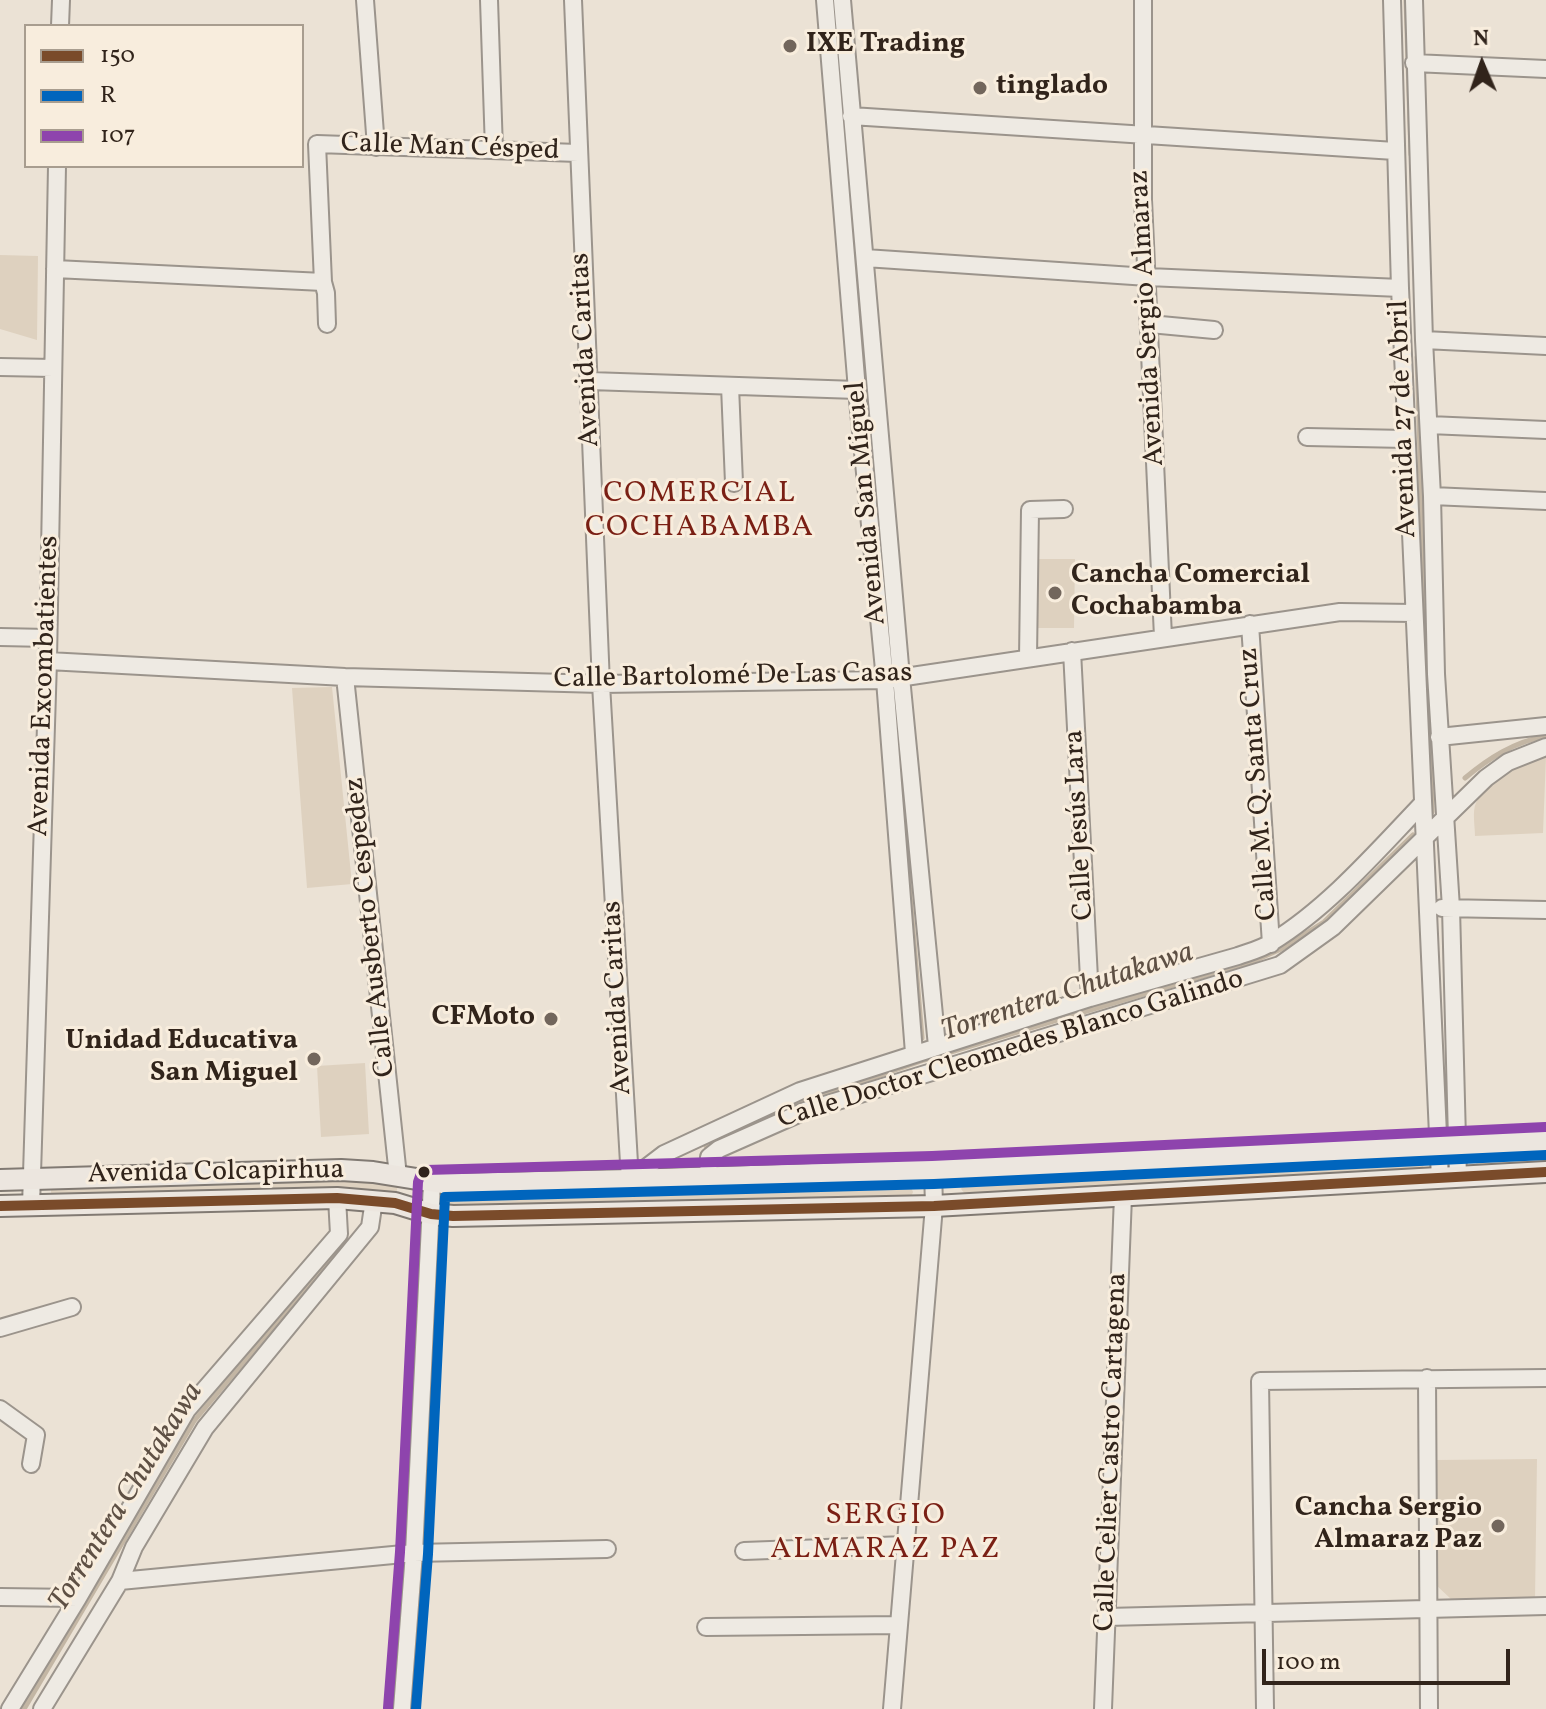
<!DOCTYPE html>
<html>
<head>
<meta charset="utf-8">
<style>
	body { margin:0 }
	#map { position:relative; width:1546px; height:1709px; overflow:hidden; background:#ebe2d5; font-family:Vollkorn,serif }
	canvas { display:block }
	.legend { position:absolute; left:24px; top:24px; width:280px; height:144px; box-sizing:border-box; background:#f8eddd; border:2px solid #a89d8f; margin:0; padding:10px 14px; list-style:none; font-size:24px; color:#31241b }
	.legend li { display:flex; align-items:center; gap:16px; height:40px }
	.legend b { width:40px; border:2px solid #a89d8f }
	.north { position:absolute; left:1442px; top:24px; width:80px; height:80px; -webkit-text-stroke:6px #f8eddd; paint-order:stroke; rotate:358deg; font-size:22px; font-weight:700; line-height:32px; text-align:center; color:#31241b }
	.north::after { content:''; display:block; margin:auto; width:28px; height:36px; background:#31241b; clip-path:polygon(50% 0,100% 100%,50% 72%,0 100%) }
	.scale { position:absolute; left:1262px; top:1649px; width:248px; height:36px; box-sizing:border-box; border:4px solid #31241b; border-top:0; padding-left:10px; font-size:24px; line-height:28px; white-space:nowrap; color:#31241b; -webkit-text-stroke:6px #f8eddd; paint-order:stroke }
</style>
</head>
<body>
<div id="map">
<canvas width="1546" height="1709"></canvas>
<ul class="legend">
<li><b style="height:10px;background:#7a4b2a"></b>150</li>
<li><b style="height:10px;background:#0065bd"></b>R</li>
<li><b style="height:10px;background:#8e44ad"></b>107</li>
</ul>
<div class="north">N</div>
<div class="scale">100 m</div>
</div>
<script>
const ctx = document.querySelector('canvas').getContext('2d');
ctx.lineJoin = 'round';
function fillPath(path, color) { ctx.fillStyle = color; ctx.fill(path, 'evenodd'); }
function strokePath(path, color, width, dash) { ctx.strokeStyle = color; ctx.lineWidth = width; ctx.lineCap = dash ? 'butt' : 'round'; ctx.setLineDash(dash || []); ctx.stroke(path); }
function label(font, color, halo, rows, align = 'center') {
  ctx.font = font + ' Vollkorn,serif'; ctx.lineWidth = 6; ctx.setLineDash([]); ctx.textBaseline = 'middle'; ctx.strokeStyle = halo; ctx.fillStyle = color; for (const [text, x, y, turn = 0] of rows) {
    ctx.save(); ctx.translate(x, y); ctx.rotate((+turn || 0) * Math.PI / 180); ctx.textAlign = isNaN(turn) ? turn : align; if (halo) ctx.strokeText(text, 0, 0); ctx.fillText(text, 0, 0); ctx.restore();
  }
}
fillPath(new Path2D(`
	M 0,255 L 38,256 L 37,340 L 0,329 Z
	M 1035,559 L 1075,559 L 1074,628 L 1035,628 Z
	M 332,687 L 352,884 L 307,888 L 292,688 Z
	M 1546,756 L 1543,833 L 1475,836 C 1475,826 1472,811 1476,803 C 1486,778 1522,763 1546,756 Z
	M 365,1063 L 369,1134 L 321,1137 L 317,1066 Z
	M 1546,1149 L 1546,1165 L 1479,1168 L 1476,1164 L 1479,1153 Z
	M 1419,1155 L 1425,1164 L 1420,1171 L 966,1195 L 961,1189 L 966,1180 Z
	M 362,1179 L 398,1185 L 396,1195 L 331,1189 L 51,1194 L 51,1185 Z
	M 906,1183 L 910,1185 L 913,1192 L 911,1197 L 454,1207 L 447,1204 L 447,1195 L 456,1193 Z
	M 1537,1459 L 1535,1600 L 1451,1599 L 1436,1585 L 1436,1460 Z`), '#ded1bf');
strokePath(new Path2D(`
	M 1406,0 L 1411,155
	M 841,81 L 857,294
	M 1417,357 L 1426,646
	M 864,376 L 887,617
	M 1429,700 L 1432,812
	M 899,763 L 922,1038
	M 1465,778 C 1489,758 1514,742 1546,736
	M 706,1146 L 800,1103 L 924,1060 L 1256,960 L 1281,949 L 1324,922 L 1413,835
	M 24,1709 L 194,1421 L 342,1245`), '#c3b6a4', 5);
const minor = new Path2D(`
	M 365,0 L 376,147
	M 489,0 L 494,150
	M 573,0 L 601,684 L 630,1180
	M 825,0 L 857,390 L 885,680 L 914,1053
	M 842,0 L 901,677 L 937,1046
	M 1143,0 L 1143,200 L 1163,637
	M 1392,0 L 1400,288 L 1440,1179
	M 1414,0 L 1424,340 L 1432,496 L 1436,674 L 1451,908 L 1458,1178
	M 60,26 L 61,0
	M 1414,63 L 1546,69
	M 851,116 L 1395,151
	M 865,258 L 1148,277 L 1400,288
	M 55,269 L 323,282
	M 327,324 L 326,293 L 323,282 L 317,144 L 578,153
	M 1150,324 L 1214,330
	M 1424,340 L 1546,346
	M 0,367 L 53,368
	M 590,381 L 857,390
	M 730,386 L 734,483
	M 1429,425 L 1546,430
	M 1307,437 L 1406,439
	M 1432,496 L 1546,501
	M 1250,624 L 1271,944
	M 0,637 L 48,638
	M 1072,651 L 1090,998
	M 1028,658 L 1030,510 L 1064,509
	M 48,661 L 345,677 L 601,684 L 885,680 L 1340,612 L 1414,613
	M 345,677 L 398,1176
	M 1439,737 L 1546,726
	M 1442,908 L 1546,910
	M 708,1177 L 709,1157 L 719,1149 L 805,1111 L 1280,965 L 1333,927 L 1486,778 L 1508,762 L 1546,747
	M 630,1180 L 664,1154 L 800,1091 L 1090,998 L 1238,956 C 1249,952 1262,949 1272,942 C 1329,907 1377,851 1423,803
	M 31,1206 L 48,661 L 57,166
	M 0,1328 L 72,1307
	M 1427,1378 L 1429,1709
	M 0,1409 L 36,1435 L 31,1464
	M 744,1551 L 905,1545
	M 120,1581 L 414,1553 L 607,1549
	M 0,1597 L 78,1598
	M 1107,1617 L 1546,1606
	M 706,1627 L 899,1625
	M 10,1709 L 78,1598 L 187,1410 L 339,1234 L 337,1198
	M 42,1709 L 120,1581 L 134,1547 L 205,1428 L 370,1227 L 374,1200
	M 402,1709 L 414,1553 L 432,1183
	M 892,1709 L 934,1206 L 933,1170
	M 1103,1709 L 1123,1196
	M 1265,1709 L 1260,1381 L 1546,1378`);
const major = new Path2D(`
	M 0,1180 L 341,1170 L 373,1172 L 448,1184 L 630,1180 L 933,1170 L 1546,1141
	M 0,1206 L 337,1198 L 395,1203 L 431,1214 L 453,1216 L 934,1206 L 1546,1172`);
strokePath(minor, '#9b948c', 20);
strokePath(major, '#817a73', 24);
strokePath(minor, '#eeeae3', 16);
strokePath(major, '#ece6df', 20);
strokePath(new Path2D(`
	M 0,1206 L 337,1198 L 395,1203 L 431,1214 L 453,1216 L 934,1206 L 1546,1172`), '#7a4b2a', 10);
strokePath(new Path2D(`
	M 416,1709 L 428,1554 L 445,1197 L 934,1184 L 1546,1155`), '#0065bd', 10);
strokePath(new Path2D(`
	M 388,1708 L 400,1552 L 418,1182 L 420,1176 L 426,1170 L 932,1156 L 1545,1127`), '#8e44ad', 10);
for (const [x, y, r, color] of [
	[790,46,8,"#72665c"],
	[980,88,8,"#72665c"],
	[1055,593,8,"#72665c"],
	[551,1019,8,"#72665c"],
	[314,1059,8,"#72665c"],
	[424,1172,7,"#31241b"],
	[1498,1526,8,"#72665c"]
]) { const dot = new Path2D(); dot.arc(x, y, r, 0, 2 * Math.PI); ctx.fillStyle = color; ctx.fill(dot); strokePath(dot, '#f8eddd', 3); }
label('bold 28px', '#31241b', '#f8eddd', [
	["IXE Trading",806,46],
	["tinglado",996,88],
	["Cancha Comercial",1071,577],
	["Cochabamba",1071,609],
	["CFMoto",535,1019,"right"],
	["Unidad Educativa",298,1043,"right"],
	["San Miguel",298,1075,"right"],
	["Cancha Sergio",1482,1510,"right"],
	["Almaraz Paz",1482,1542,"right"]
], 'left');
label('28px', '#31241b', '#f8eddd', [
	["Calle Man Césped",450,149,2],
	["Avenida Sergio Almaraz",1149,318,-93],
	["Avenida Caritas",587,350,-93],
	["Avenida 27 de Abril",1405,419,-92],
	["Avenida San Miguel",868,503,-95],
	["Calle Bartolomé De Las Casas",733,678,-1],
	["Avenida Excombatientes",46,686,-88],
	["Calle M. Q. Santa Cruz",1260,784,-94],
	["Calle Jesús Lara",1081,825,-93],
	["Calle Ausberto Cespedez",372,927,-96],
	["Avenida Caritas",619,998,-93],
	["Calle Doctor Cleomedes Blanco Galindo",1011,1051,-17],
	["Avenida Colcapirhua",216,1174,-1],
	["Calle Celier Castro Cartagena",1113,1452,-88]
]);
ctx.letterSpacing = '2px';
label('30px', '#7a1f14', '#f8eddd', [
	["COMERCIAL",700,495],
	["COCHABAMBA",700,529],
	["SERGIO",886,1517],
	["ALMARAZ PAZ",886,1551]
]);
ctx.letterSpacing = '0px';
label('italic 30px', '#5e5044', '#f8eddd', [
	["Torrentera Chutakawa",1068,994,-18],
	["Torrentera Chutakawa",128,1498,-58]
]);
</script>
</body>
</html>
